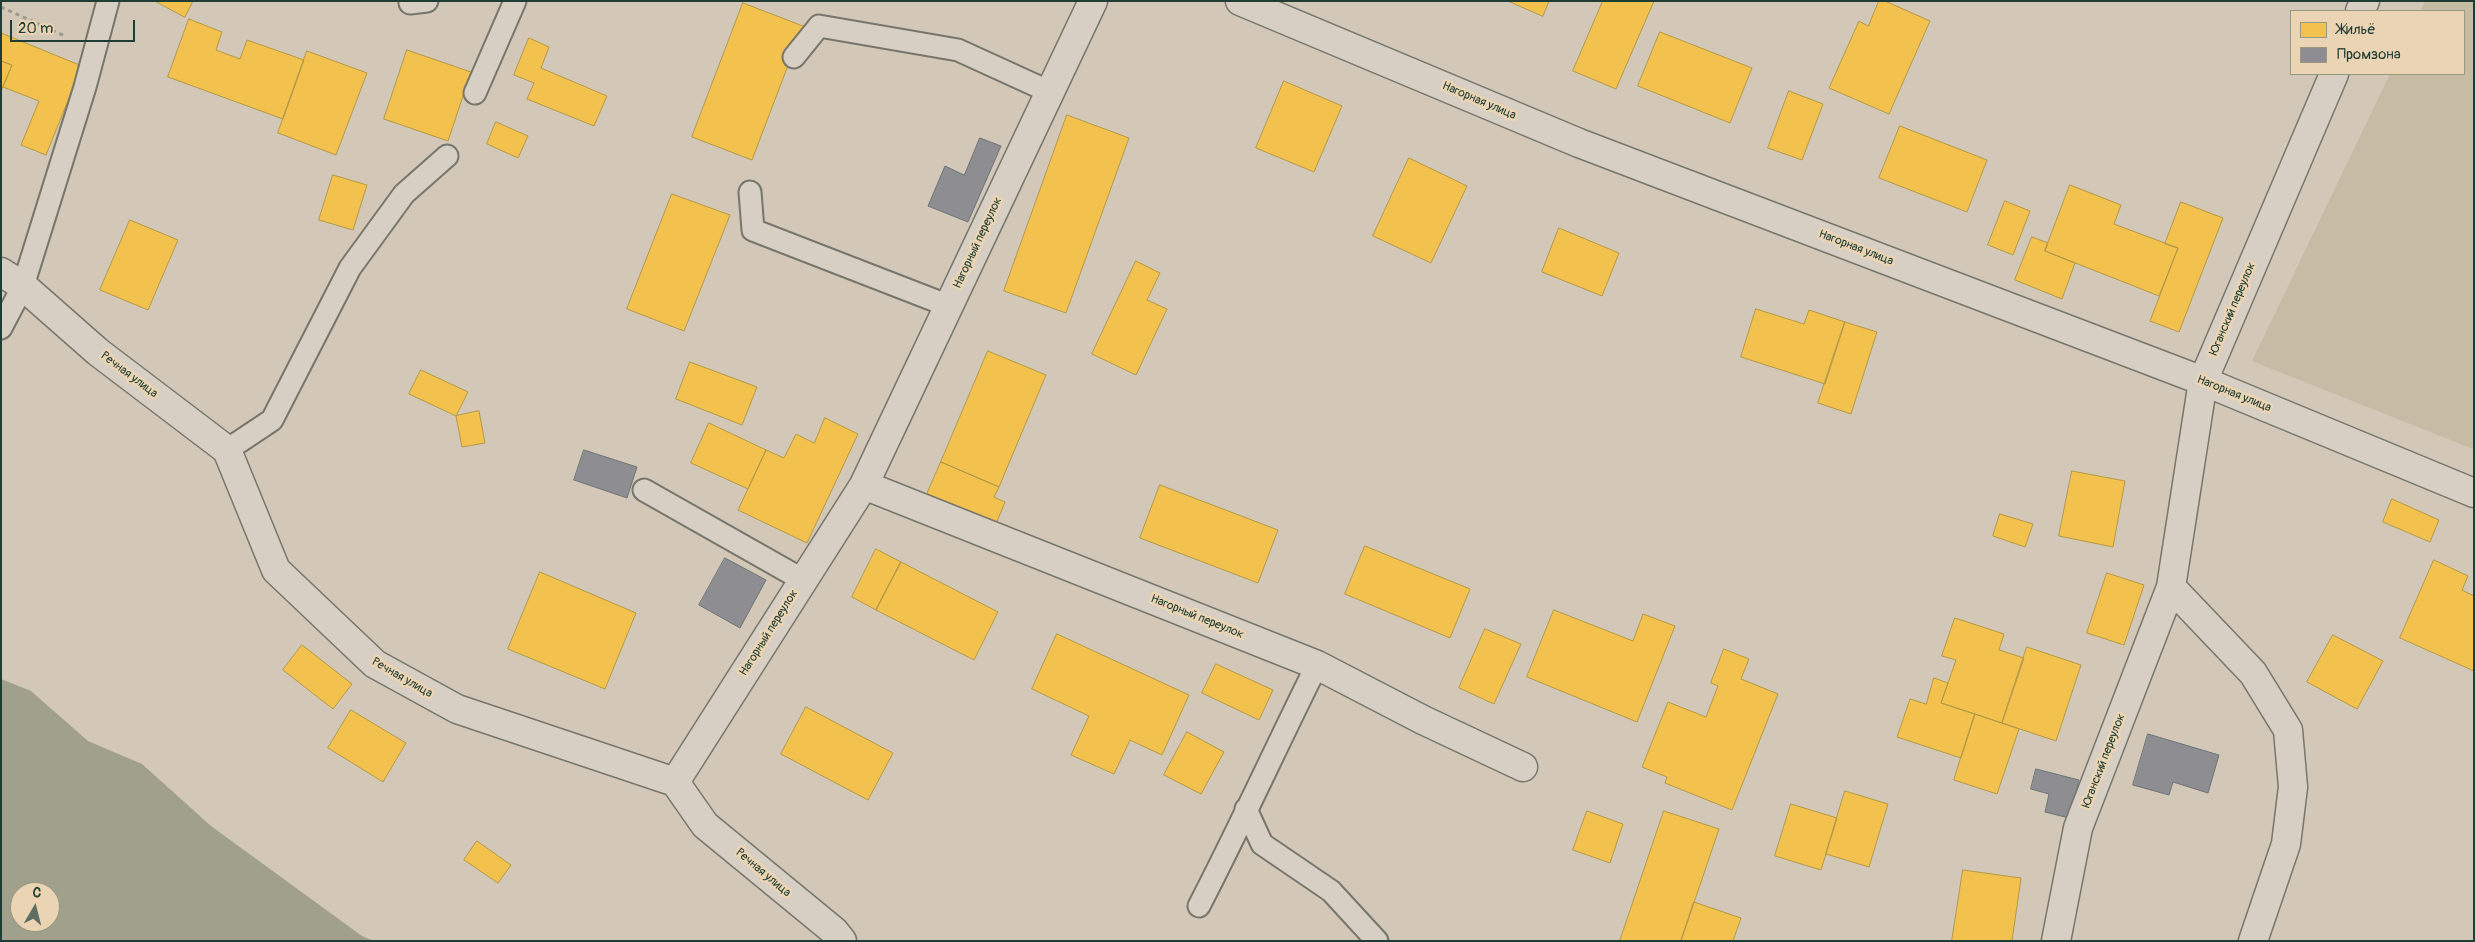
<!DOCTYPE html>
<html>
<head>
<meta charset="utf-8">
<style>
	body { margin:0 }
	#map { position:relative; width:2475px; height:942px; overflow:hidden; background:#d3c8b7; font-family:Pangolin,sans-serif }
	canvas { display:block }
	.frame { position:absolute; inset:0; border:2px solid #1f3d34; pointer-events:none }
	.legend { position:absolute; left:2290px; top:10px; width:175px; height:65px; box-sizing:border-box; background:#ead4b3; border:1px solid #999880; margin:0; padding:6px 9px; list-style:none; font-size:15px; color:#1f3d34 }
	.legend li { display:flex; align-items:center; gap:10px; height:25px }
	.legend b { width:25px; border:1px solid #999880 }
	.north { position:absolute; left:10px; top:882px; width:50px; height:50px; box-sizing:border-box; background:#ead4b3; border:1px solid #999880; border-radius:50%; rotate:8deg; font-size:14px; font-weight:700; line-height:20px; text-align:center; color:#1f3d34 }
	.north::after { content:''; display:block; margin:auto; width:18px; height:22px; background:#5e6e62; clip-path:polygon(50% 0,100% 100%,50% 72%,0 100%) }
	.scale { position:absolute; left:10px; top:20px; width:125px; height:22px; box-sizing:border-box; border:2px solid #1f3d34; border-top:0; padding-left:6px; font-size:15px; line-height:18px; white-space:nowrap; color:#1f3d34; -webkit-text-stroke:4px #ead4b3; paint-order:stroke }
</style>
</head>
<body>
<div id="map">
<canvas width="2475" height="942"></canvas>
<div class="frame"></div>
<ul class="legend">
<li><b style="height:14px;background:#f2c14e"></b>Жильё</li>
<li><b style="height:14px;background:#8d8d92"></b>Промзона</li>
</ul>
<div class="north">С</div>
<div class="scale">20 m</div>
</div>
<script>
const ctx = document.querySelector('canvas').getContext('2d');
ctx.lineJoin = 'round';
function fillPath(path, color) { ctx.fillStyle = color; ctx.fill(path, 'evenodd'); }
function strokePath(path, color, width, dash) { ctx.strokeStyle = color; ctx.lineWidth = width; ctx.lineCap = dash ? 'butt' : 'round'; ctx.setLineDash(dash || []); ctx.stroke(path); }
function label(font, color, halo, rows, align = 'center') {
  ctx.font = font + ' Pangolin,sans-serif'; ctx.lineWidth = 5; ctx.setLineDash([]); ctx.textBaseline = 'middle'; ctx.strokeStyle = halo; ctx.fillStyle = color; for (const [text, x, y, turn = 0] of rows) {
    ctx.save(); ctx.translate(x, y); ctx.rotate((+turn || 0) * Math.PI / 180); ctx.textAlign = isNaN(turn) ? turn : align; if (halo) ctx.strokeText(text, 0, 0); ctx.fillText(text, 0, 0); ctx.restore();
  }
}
fillPath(new Path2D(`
	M 2425,1 L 2474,1 L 2473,449 L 2252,361 L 2390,74 L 2464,74 L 2464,11 L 2420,11 Z`), '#c6bba4');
fillPath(new Path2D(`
	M 1,679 L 31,691 L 88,741 L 142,764 L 211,826 L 362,936 L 374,941 L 1,941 ZM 20,892 L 50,892 L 50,922 L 20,922 Z`), '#a1a08c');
const homes = new Path2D(`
	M 155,1 L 193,1 L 185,17 Z
	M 1508,1 L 1549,1 L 1543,16 Z
	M 1603,1 L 1654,1 L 1616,89 L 1573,71 Z
	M 1879,1 L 1885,1 L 1930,21 L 1889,114 L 1829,88 L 1859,21 L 1868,26 Z
	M 743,3 L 803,26 L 752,160 L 692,137 Z
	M 189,19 L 222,32 L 216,50 L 240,59 L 247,40 L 304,60 L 283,119 L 168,77 Z
	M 1660,32 L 1752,68 L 1730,123 L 1638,86 Z
	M 1,33 L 82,66 L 46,155 L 21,145 L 39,101 L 3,87 L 12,65 L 1,61 Z
	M 529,38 L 549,47 L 541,68 L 607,96 L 594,126 L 527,99 L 534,83 L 514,75 Z
	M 407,50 L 471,72 L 448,141 L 384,119 Z
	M 307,51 L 367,73 L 336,155 L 278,133 Z
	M 1,61 L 12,65 L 1,91 Z
	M 1284,81 L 1342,106 L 1314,172 L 1256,148 Z
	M 1789,91 L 1823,104 L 1802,160 L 1768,148 Z
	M 1067,115 L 1129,138 L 1066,313 L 1004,291 Z
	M 496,122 L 528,136 L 518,158 L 487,144 Z
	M 1900,126 L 1987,160 L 1967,212 L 1879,178 Z
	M 1409,158 L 1467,186 L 1431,263 L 1373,236 Z
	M 333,175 L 367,185 L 353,230 L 319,220 Z
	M 2070,185 L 2121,205 L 2114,224 L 2178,248 L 2159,296 L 2045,251 Z
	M 672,194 L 730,215 L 684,331 L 627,309 Z
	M 2005,201 L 2030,211 L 2013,255 L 1988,245 Z
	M 2181,202 L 2223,218 L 2179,332 L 2150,321 L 2178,248 L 2165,244 Z
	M 130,220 L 178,240 L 148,310 L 100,290 Z
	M 1559,228 L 1619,253 L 1602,296 L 1542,272 Z
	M 2032,237 L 2048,243 L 2045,251 L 2075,263 L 2062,299 L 2015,280 Z
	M 1136,261 L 1160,273 L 1147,300 L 1167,309 L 1136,375 L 1092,354 Z
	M 1756,309 L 1804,324 L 1809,310 L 1845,322 L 1825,384 L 1741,357 Z
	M 1845,322 L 1877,332 L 1851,414 L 1818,403 Z
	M 988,351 L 1046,375 L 999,487 L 941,462 Z
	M 690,362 L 757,387 L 742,425 L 676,399 Z
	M 421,370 L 468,392 L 456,416 L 409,394 Z
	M 479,411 L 485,443 L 462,447 L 456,416 Z
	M 825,418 L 858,434 L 807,543 L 738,510 L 766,450 L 784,458 L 796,434 L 814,443 Z
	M 709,423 L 766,450 L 748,489 L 691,463 Z
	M 941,462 L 999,487 L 994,497 L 1005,502 L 996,524 L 927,494 Z
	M 2072,471 L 2125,481 L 2113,547 L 2059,536 Z
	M 1160,485 L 1278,530 L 1258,583 L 1140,538 Z
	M 2392,499 L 2439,520 L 2430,542 L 2383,522 Z
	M 2000,514 L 2033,524 L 2025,547 L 1993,536 Z
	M 1365,546 L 1470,589 L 1450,638 L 1345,594 Z
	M 876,549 L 901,562 L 876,610 L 852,597 Z
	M 2434,560 L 2468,576 L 2462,590 L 2474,596 L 2474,671 L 2400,638 Z
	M 901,562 L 998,612 L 974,660 L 876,610 Z
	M 540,572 L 636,613 L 605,689 L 508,649 Z
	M 2107,573 L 2144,585 L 2124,645 L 2087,633 Z
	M 1554,610 L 1633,641 L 1643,614 L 1675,626 L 1637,722 L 1527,677 Z
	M 1955,618 L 2004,634 L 1999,650 L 2024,658 L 2002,723 L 1941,703 L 1956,660 L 1942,656 Z
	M 1485,629 L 1521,644 L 1494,704 L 1459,688 Z
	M 1057,634 L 1189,695 L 1162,755 L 1130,740 L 1114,774 L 1071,755 L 1089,716 L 1032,689 Z
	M 2333,635 L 2383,661 L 2357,709 L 2307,682 Z
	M 302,645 L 352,684 L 333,709 L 283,670 Z
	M 2027,647 L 2081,665 L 2056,741 L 2002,723 Z
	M 1724,649 L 1749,659 L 1741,679 L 1778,694 L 1732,810 L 1665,783 L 1667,777 L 1642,767 L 1668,702 L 1706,717 L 1718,686 L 1711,683 Z
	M 1216,664 L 1273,690 L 1259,720 L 1202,693 Z
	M 1934,678 L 1948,683 L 1941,703 L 1975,714 L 1961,758 L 1897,737 L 1910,699 L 1926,704 Z
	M 806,707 L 893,753 L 868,800 L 781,754 Z
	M 351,710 L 406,743 L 383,782 L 328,748 Z
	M 1975,714 L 2019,729 L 1997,794 L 1954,780 Z
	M 1187,732 L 1224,752 L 1201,794 L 1164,775 Z
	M 1845,791 L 1888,804 L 1869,867 L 1826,854 Z
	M 1791,804 L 1837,818 L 1821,870 L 1775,856 Z
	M 1587,811 L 1623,824 L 1610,863 L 1573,850 Z
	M 1664,811 L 1719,829 L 1681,941 L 1620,941 Z
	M 477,841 L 511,865 L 498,883 L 464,860 Z
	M 1963,870 L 2021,878 L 2012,941 L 1952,941 Z
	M 1694,902 L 1741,918 L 1733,941 L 1681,941 Z`);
fillPath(homes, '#f2c14e');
strokePath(homes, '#b39946', 1);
const industry = new Path2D(`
	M 980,138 L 1001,146 L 968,222 L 928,206 L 945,166 L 964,175 Z
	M 584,450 L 637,467 L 627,498 L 574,480 Z
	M 725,558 L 766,580 L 740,628 L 699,605 Z
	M 2148,734 L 2219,755 L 2208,793 L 2173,782 L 2169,795 L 2133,785 Z
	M 2036,769 L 2079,780 L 2069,818 L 2045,812 L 2049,794 L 2031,789 Z`);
fillPath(industry, '#8d8d92');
strokePath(industry, '#6c7576', 1);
const lane = new Path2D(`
	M 410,3 L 427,1
	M 794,57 L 819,26 L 958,50 L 1050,92
	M 475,93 L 515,1
	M 750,192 L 753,230 L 949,306
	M 1,328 L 23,286 L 85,87 L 108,1
	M 227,450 L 272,420 L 350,268 L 404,194 L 447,156
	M 644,490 L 803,580
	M 1246,809 L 1262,844 L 1331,891 L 1377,941
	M 1199,906 C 1240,827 1277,745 1317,665`);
const street = new Path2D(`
	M 1240,1 L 1579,143 L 2203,381 L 2474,493
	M 2360,11 L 2365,1
	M 1,272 L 23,286 L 98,352 L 227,450 L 276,570 L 375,664 L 457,709 L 675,782 L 705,825 L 834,931 L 842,941
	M 864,485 L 1317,665 L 1423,720 L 1523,767
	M 2171,587 L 2253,673 L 2288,730 L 2293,787 L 2286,844 L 2253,941
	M 675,782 L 864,485 L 1093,1
	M 2056,941 L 2078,828 L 2171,587 L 2203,381 L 2334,74`);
strokePath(lane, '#76766d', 25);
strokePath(street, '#76766d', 31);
strokePath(new Path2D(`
	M 1,7 L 65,36`), '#9b998f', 3, [4, 4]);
strokePath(lane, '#d7cfc3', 21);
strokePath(street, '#d7cfc3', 28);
label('12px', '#1f3d34', '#ead4b3', [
	["Нагорная улица",1479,101,23],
	["Нагорный переулок",978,243,-65],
	["Нагорная улица",1856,248,21],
	["Юганский переулок",2233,309,-67],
	["Речная улица",129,375,37],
	["Нагорная улица",2234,394,22],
	["Нагорный переулок",1197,617,22],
	["Нагорный переулок",769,633,-58],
	["Речная улица",402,678,30],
	["Юганский переулок",2104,761,-69],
	["Речная улица",763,873,40]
]);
</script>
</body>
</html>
